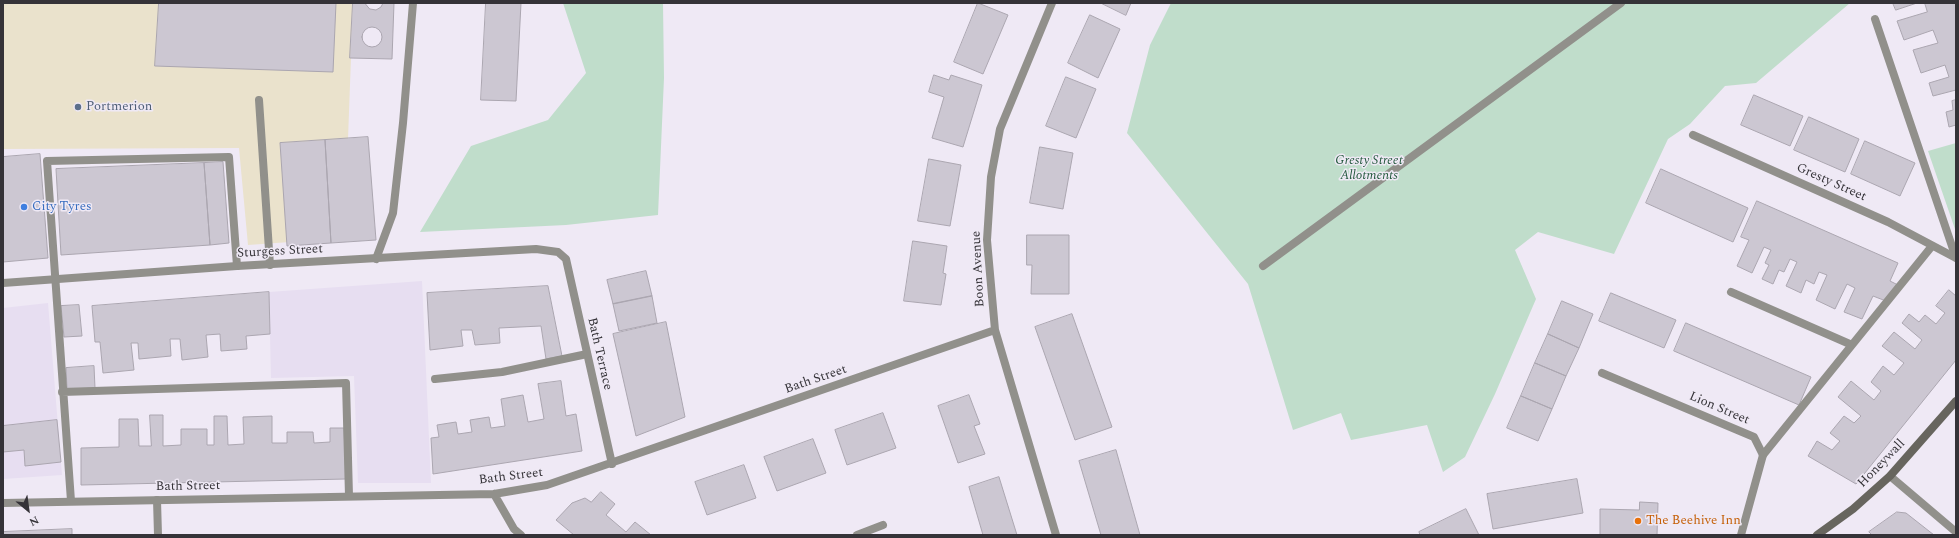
<!DOCTYPE html>
<html>
<head>
<meta charset="utf-8">
<style>
	body { margin:0 }
	#map { position:relative; width:1959px; height:538px; overflow:hidden; background:#efe9f5; font-family:Spectral,serif }
	canvas { display:block }
	.frame { position:absolute; inset:0; border:4px solid #353338; pointer-events:none }
	.north { position:absolute; left:8px; top:490px; width:40px; height:40px; -webkit-text-stroke:3px #efe9f5; paint-order:stroke; rotate:151deg; font-size:11px; font-weight:700; line-height:16px; text-align:center; color:#353338 }
	.north::after { content:''; display:block; margin:auto; width:14px; height:18px; background:#353338; clip-path:polygon(50% 0,100% 100%,50% 72%,0 100%) }
</style>
</head>
<body>
<div id="map">
<canvas width="1959" height="538"></canvas>
<div class="frame"></div>
<div class="north">N</div>
</div>
<script>
const ctx = document.querySelector('canvas').getContext('2d');
ctx.lineJoin = 'round';
function fillPath(path, color) { ctx.fillStyle = color; ctx.fill(path, 'evenodd'); }
function strokePath(path, color, width, dash) { ctx.strokeStyle = color; ctx.lineWidth = width; ctx.lineCap = dash ? 'butt' : 'round'; ctx.setLineDash(dash || []); ctx.stroke(path); }
function label(font, color, halo, rows, align = 'center') {
  ctx.font = font + ' Spectral,serif'; ctx.lineWidth = 3; ctx.setLineDash([]); ctx.textBaseline = 'middle'; ctx.strokeStyle = halo; ctx.fillStyle = color; for (const [text, x, y, turn = 0] of rows) {
    ctx.save(); ctx.translate(x, y); ctx.rotate((+turn || 0) * Math.PI / 180); ctx.textAlign = isNaN(turn) ? turn : align; if (halo) ctx.strokeText(text, 0, 0); ctx.fillText(text, 0, 0); ctx.restore();
  }
}
fillPath(new Path2D(`
	M 422,281 L 431,483 L 358,483 L 354,376 L 271,378 L 269,292 Z
	M 48,303 L 62,475 L 3,479 L 3,308 Z`), '#e7def1');
fillPath(new Path2D(`
	M 3,3 L 353,3 L 348,139 L 290,242 L 248,245 L 239,148 L 3,149 Z`), '#eae2cc');
fillPath(new Path2D(`
	M 563,3 L 663,3 L 664,78 L 658,215 L 566,225 L 420,232 L 471,146 L 548,120 L 586,73 Z
	M 1171,3 L 1850,3 L 1756,83 L 1725,86 L 1690,124 L 1668,139 L 1614,254 L 1538,232 L 1515,250 L 1536,299 L 1495,394 L 1465,457 L 1443,472 L 1427,425 L 1351,440 L 1341,413 L 1293,430 L 1248,284 L 1127,133 L 1150,45 Z
	M 1956,143 L 1956,232 L 1928,151 Z`), '#c0ddcb');
const building = new Path2D(`
	M 159,3 L 336,3 L 333,72 L 155,66 Z
	M 353,3 L 394,3 L 392,59 L 350,58 Z
	M 365,3 L 383,3 L 381,7 L 376,10 L 370,9 Z
	M 486,3 L 521,3 L 516,101 L 481,100 Z
	M 978,3 L 1008,15 L 983,74 L 954,62 Z
	M 1101,3 L 1131,3 L 1126,15 Z
	M 1893,3 L 1917,3 L 1896,10 Z
	M 1925,3 L 1956,3 L 1956,90 L 1933,96 L 1929,83 L 1949,77 L 1945,65 L 1921,73 L 1913,50 L 1938,43 L 1933,30 L 1904,40 L 1897,21 L 1927,12 Z
	M 1090,15 L 1120,29 L 1098,78 L 1068,63 Z
	M362 37a10 10 0 1 1 20 0a10 10 0 1 1-20 0Z
	M 934,75 L 949,80 L 951,75 L 982,85 L 963,147 L 932,138 L 944,97 L 929,92 Z
	M 1066,77 L 1096,89 L 1076,138 L 1046,126 Z
	M 1754,95 L 1803,116 L 1790,146 L 1741,125 Z
	M 1956,100 L 1956,125 L 1949,127 L 1946,112 L 1953,110 L 1952,101 Z
	M 1809,117 L 1859,139 L 1845,172 L 1794,150 Z
	M 368,137 L 376,240 L 331,243 L 325,140 Z
	M 325,140 L 331,243 L 287,246 L 280,143 Z
	M 1865,141 L 1915,163 L 1900,196 L 1851,174 Z
	M 1040,147 L 1073,153 L 1063,209 L 1030,203 Z
	M 40,154 L 48,258 L 3,262 L 3,157 Z
	M 929,159 L 961,165 L 950,226 L 918,221 Z
	M 223,162 L 229,243 L 210,245 L 204,163 Z
	M 204,163 L 210,245 L 61,255 L 56,169 Z
	M 1661,169 L 1748,208 L 1733,242 L 1646,203 Z
	M 1757,201 L 1898,263 L 1890,281 L 1898,285 L 1886,301 L 1873,296 L 1862,319 L 1844,312 L 1855,288 L 1847,284 L 1835,309 L 1816,300 L 1827,275 L 1819,272 L 1814,284 L 1806,280 L 1801,293 L 1786,286 L 1797,262 L 1790,259 L 1784,272 L 1779,270 L 1773,284 L 1762,279 L 1769,265 L 1765,263 L 1771,250 L 1764,247 L 1752,273 L 1737,266 L 1749,240 L 1741,237 Z
	M 1027,235 L 1069,235 L 1069,294 L 1031,294 L 1032,265 L 1027,265 Z
	M 913,241 L 947,246 L 943,273 L 946,274 L 941,305 L 904,301 Z
	M 646,271 L 652,296 L 613,304 L 607,280 Z
	M 548,286 L 562,356 L 546,359 L 541,326 L 499,328 L 500,343 L 475,345 L 472,330 L 461,330 L 463,346 L 430,350 L 427,293 Z
	M 1949,290 L 1956,296 L 1956,360 L 1856,484 L 1808,456 L 1817,441 L 1832,450 L 1840,441 L 1830,433 L 1844,416 L 1854,423 L 1861,416 L 1838,397 L 1851,381 L 1874,400 L 1881,391 L 1871,382 L 1883,366 L 1894,375 L 1904,363 L 1882,346 L 1894,332 L 1915,349 L 1922,340 L 1902,323 L 1909,314 L 1919,322 L 1925,315 L 1936,324 L 1945,313 L 1936,306 Z
	M 269,292 L 270,334 L 246,336 L 247,349 L 221,351 L 220,334 L 206,335 L 208,357 L 182,360 L 180,339 L 170,339 L 171,356 L 139,359 L 138,343 L 131,343 L 134,370 L 103,373 L 100,342 L 95,342 L 92,306 Z
	M 1611,293 L 1676,320 L 1664,348 L 1599,321 Z
	M 652,296 L 657,323 L 619,331 L 613,304 Z
	M 1562,301 L 1593,314 L 1579,348 L 1548,334 Z
	M 79,305 L 82,336 L 64,337 L 61,306 Z
	M 1072,314 L 1112,427 L 1075,440 L 1035,327 Z
	M 666,322 L 685,417 L 636,436 L 613,334 Z
	M 1686,323 L 1811,377 L 1799,405 L 1674,351 Z
	M 1548,334 L 1579,348 L 1566,376 L 1535,363 Z
	M 1535,363 L 1566,376 L 1552,409 L 1521,396 Z
	M 94,366 L 95,388 L 67,389 L 66,368 Z
	M 561,381 L 566,416 L 576,414 L 582,451 L 433,474 L 431,438 L 439,437 L 437,425 L 456,422 L 458,434 L 472,432 L 470,420 L 489,417 L 491,428 L 505,426 L 501,399 L 523,395 L 528,422 L 544,419 L 538,384 Z
	M 969,395 L 980,424 L 974,426 L 985,454 L 958,463 L 938,406 Z
	M 1521,396 L 1552,409 L 1538,441 L 1507,428 Z
	M 883,413 L 896,448 L 847,465 L 835,430 Z
	M 150,415 L 163,415 L 163,446 L 181,445 L 181,429 L 207,429 L 207,445 L 214,445 L 214,416 L 227,416 L 228,445 L 244,444 L 243,417 L 272,416 L 272,443 L 287,443 L 287,432 L 313,432 L 314,443 L 330,442 L 330,428 L 344,428 L 346,479 L 81,485 L 81,448 L 119,447 L 119,419 L 138,419 L 139,446 L 151,446 Z
	M 57,420 L 61,462 L 25,466 L 24,450 L 3,452 L 3,426 Z
	M 813,439 L 826,473 L 777,491 L 764,457 Z
	M 1116,450 L 1140,535 L 1101,535 L 1079,461 Z
	M 744,465 L 756,498 L 707,515 L 695,482 Z
	M 999,477 L 1017,535 L 983,535 L 969,487 Z
	M 1577,479 L 1583,513 L 1493,529 L 1487,494 Z
	M 601,492 L 615,504 L 606,515 L 626,532 L 635,522 L 651,535 L 574,535 L 556,520 L 572,503 L 585,498 L 591,502 Z
	M 1640,502 L 1658,503 L 1657,535 L 1600,535 L 1600,509 L 1639,510 Z
	M 1466,509 L 1479,535 L 1420,535 L 1419,532 Z
	M 1897,512 L 1906,513 L 1934,535 L 1872,535 L 1869,532 Z
	M 72,529 L 72,535 L 3,535 L 3,532 Z`);
fillPath(building, '#ccc7d2');
strokePath(building, '#aba6b0', 1);
strokePath(new Path2D(`
	M 1875,19 L 1956,258
	M 259,100 L 270,265
	M 376,259 L 393,213 L 403,123 L 413,3
	M 1263,266 L 1621,3
	M 1731,292 L 1852,345
	M 435,379 L 502,372 L 587,354
	M 62,392 L 346,383 L 349,496
	M 1763,455 L 1932,246
	M 157,500 L 158,535
	M 71,501 L 47,161 L 229,157 L 237,266`), '#91908b', 8);
strokePath(new Path2D(`
	M 1052,3 L 1000,129 L 991,177 L 987,240 L 995,330 L 1056,535
	M 1693,135 L 1888,222 L 1956,258
	M 3,283 L 237,266 L 536,249 L 558,252 L 566,259 L 612,464
	M 1602,373 L 1754,437 L 1763,455 L 1741,535
	M 1890,476 L 1956,532
	M 494,494 L 514,529 L 521,535
	M 3,503 L 494,494 L 547,485 L 995,330
	M 857,535 L 883,525`), '#91908b', 8);
strokePath(new Path2D(`
	M 1817,535 L 1853,509 L 1890,476 L 1956,401`), '#67655e', 8);
for (const [x, y, r, color] of [
	[78,107,4,"#5c6f8a"],
	[24,207,4,"#3f7fe0"],
	[1638,521,4,"#e8710a"]
]) { const dot = new Path2D(); dot.arc(x, y, r, 0, 2 * Math.PI); ctx.fillStyle = color; ctx.fill(dot); strokePath(dot, '#efe9f5', 1.5); }
label('13px', '#4e5e75', '#efe9f5', [
	["Portmerion",86,107]
], 'left');
label('italic 13px', '#22583c', '#efe9f5', [
	["Gresty Street",1369,161],
	["Allotments",1369,176]
]);
label('13px', '#353338', '#efe9f5', [
	["Gresty Street",1831,183,24],
	["Sturgess Street",280,252,-3],
	["Boon Avenue",979,269,-93],
	["Bath Terrace",599,354,77],
	["Bath Street",816,380,-19],
	["Lion Street",1719,409,23],
	["Honeywall",1882,464,-46],
	["Bath Street",511,477,-7],
	["Bath Street",188,487,-1]
]);
label('13px', '#366cbe', '#efe9f5', [
	["City Tyres",32,207]
], 'left');
label('13px', '#c56008', '#efe9f5', [
	["The Beehive Inn",1646,521]
], 'left');
</script>
</body>
</html>
